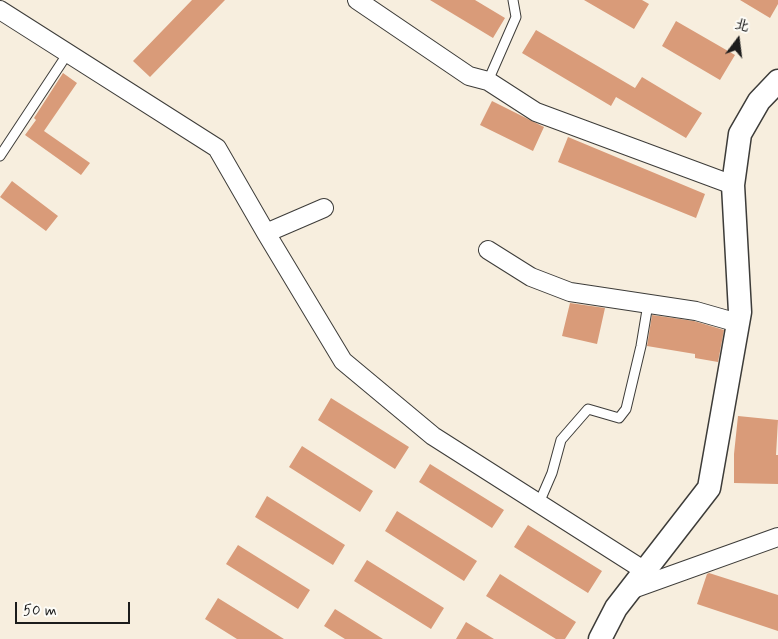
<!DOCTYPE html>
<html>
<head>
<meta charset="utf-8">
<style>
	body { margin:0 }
	#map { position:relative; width:778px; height:639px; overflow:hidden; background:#f7eede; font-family:Mynerve,"LXGW WenKai TC",sans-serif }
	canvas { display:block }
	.north { position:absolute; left:713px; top:15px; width:50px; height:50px; -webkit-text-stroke:4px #fdfcf7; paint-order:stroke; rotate:15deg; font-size:14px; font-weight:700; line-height:20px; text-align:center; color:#1c1c1c }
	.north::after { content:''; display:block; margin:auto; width:18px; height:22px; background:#1c1c1c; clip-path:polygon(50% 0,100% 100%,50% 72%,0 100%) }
	.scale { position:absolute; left:15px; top:602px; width:115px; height:22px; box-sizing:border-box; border:2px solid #1c1c1c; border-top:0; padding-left:6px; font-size:15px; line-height:18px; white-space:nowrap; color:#1c1c1c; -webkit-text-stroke:4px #fdfcf7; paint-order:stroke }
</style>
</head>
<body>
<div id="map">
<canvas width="778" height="639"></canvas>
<div class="north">北</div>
<div class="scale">50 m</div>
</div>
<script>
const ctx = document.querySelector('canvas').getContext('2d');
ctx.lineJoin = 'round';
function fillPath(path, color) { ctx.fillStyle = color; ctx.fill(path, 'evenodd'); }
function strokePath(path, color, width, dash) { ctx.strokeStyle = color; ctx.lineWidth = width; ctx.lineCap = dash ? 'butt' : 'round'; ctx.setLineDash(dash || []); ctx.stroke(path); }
fillPath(new Path2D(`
	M 192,0 L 225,0 L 150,77 L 133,61 Z
	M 430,0 L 475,0 L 505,18 L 493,38 Z
	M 584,0 L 642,0 L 649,4 L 634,29 Z
	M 740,0 L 778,0 L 778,4 L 770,18 Z
	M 676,21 L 735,55 L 720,80 L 662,46 Z
	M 536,30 L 635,88 L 642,77 L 702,113 L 686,138 L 616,97 L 611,106 L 522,53 Z
	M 63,73 L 77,83 L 44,131 L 90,163 L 81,175 L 25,135 L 36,120 L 34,118 Z
	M 492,101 L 544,127 L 533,151 L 480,125 Z
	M 568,137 L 705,194 L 696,218 L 558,162 Z
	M 12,181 L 58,216 L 46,231 L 0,197 Z
	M 570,303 L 605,308 L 597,344 L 562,336 Z
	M 652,315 L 694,321 L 724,330 L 718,362 L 695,358 L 695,354 L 647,346 Z
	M 331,398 L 409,447 L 395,469 L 318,420 Z
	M 738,416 L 778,420 L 776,455 L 778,455 L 778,484 L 734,483 L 734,454 Z
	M 302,446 L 373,491 L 360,512 L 289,467 Z
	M 430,464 L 504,510 L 492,528 L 419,482 Z
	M 267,496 L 345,545 L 333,565 L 255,517 Z
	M 397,511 L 477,561 L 464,581 L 385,531 Z
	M 528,525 L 602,571 L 588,593 L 514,547 Z
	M 238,545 L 310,590 L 298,609 L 226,564 Z
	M 367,560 L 444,608 L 431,629 L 354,581 Z
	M 709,573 L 778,595 L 778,631 L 697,604 L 707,574 Z
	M 500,574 L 576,622 L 565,639 L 556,639 L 486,596 Z
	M 218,598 L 284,639 L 237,639 L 205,619 Z
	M 335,609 L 383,639 L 345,639 L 324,626 Z
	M 466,622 L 494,639 L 456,639 Z`), '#d99b79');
const service = new Path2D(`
	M 488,81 L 516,17 L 513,0
	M 0,156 L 68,53
	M 539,503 L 552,473 L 561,440 L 588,409 L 619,418 L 626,409 L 641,346 L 648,304`);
const minor = new Path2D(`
	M 357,0 L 469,76 L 488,81 L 536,112 L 733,185
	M 0,10 L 217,148 L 266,233 L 343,361 L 433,436 L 645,571
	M 266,233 L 324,208
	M 488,250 L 531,277 L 570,292 L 696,311 L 738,323
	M 630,590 L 778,537`);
const tertiary = new Path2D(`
	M 600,639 L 616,608 L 709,488 L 740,312 L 733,185 L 740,134 L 759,101 L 778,81`);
strokePath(service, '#3d3c39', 11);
strokePath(minor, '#3d3c39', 20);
strokePath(tertiary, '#3d3c39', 25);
strokePath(service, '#fff', 9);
strokePath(minor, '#fff', 18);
strokePath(tertiary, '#fff', 22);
</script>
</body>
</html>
